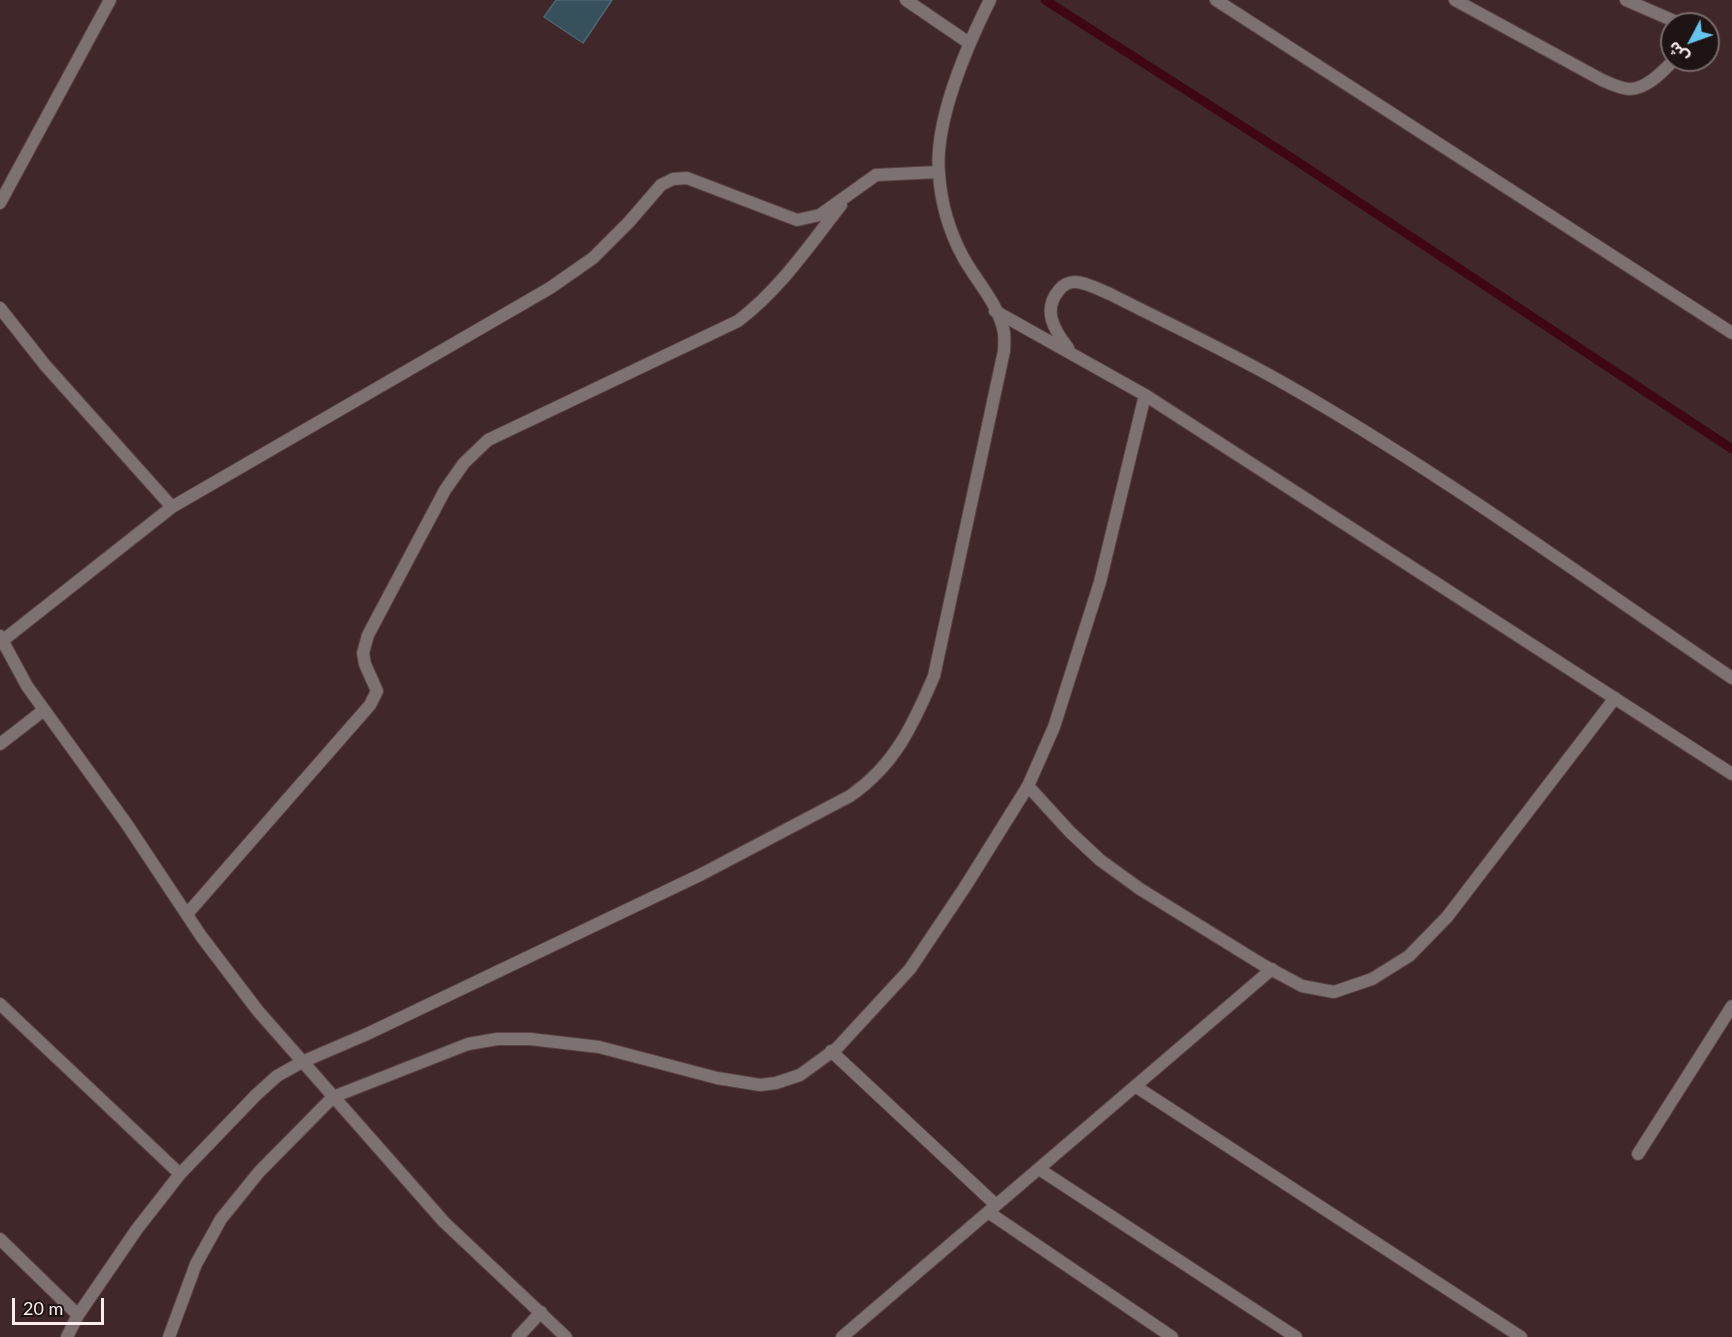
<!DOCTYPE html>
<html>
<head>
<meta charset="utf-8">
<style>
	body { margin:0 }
	#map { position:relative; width:1732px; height:1337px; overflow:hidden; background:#402729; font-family:Lato,"Noto Sans Arabic",sans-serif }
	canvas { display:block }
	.north { position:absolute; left:1660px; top:12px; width:60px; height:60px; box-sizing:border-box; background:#1f1414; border:2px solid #786a6b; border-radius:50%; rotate:229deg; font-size:16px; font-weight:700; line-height:24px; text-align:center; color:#fdeced }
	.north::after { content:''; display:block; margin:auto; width:21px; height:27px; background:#65c5ee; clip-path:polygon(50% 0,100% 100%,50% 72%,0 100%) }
	.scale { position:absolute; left:12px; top:1298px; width:92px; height:27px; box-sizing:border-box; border:3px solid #fdeced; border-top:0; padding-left:8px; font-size:18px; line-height:21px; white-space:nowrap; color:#fdeced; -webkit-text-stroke:4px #1f1414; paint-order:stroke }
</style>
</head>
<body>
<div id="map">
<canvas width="1732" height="1337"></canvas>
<div class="north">ش</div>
<div class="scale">20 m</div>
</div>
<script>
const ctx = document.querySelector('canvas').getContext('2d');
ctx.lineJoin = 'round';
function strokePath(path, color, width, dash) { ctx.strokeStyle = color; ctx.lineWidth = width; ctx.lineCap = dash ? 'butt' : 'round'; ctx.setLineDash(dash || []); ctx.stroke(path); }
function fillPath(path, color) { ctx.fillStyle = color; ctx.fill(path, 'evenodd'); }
strokePath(new Path2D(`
	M 1045,0 L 1289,156 L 1732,449`), '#3e0713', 9);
const building = new Path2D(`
	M 556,0 L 612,0 L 583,43 L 544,17 Z`);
fillPath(building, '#36505c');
strokePath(building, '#4c6774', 1.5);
const minor = new Path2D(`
	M 906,0 L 969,43
	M 1216,0 L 1732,333
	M 1455,0 L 1602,80 C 1611,84 1621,89 1630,89 C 1647,89 1663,71 1674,60
	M 1626,0 L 1681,24
	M 0,203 L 110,0
	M 0,308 L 45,365 L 172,507
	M 995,311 L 1145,395 L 1732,774
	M 1068,348 C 1054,330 1042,310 1059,290 C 1063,285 1068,282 1075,282 C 1086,282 1100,290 1110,294 C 1167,323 1225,350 1280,381 C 1437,470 1583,577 1732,678
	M 0,636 L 27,686 L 126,823 L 201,936 L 258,1011 L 444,1222 L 566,1337
	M 2,641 L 172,507 L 550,288 L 593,258 L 629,222 L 661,185 L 673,179 L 687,178 L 797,220 L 820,215 L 876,175 L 938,172
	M 0,744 L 44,710
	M 1028,786 L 1070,832 L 1100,860 L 1140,889 L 1263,965 L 1302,986 L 1334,992 L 1372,979 L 1409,956 L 1447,917 L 1615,698
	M 187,914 L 370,705 L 377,691 L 365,664 L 363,653 L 368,635 L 445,490 L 464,463 L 488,440 L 738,321 C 780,289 809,246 841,205
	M 0,1004 L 180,1174
	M 831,1051 L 996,1205
	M 1135,1086 L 1521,1337
	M 1638,1154 L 1732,1006
	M 1039,1169 L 1296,1337
	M 988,1212 L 1172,1337
	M 0,1239 L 78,1315
	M 67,1337 L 78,1315 L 137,1229 L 180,1174 L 256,1095 L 277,1076 L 302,1062 L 367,1034 L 702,874 L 850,796 C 895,765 913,725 934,676 L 1004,351 C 1004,346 1005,339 1004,333 C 999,304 976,281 963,257 C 949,231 941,203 939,174 C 934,122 967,46 990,0
	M 169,1337 L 196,1264 L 221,1219 L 259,1172 L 333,1097 L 468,1044 L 497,1039 L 530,1039 L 599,1047 L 717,1078 L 760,1085 L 776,1083 L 800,1075 L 837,1048 L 910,969 L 965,887 L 1028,786 L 1054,727 L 1100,582 L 1145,395
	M 518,1337 L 541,1312
	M 842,1337 L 1272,969`);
strokePath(minor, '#5a4344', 14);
strokePath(minor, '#7e7171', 12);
</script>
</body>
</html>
